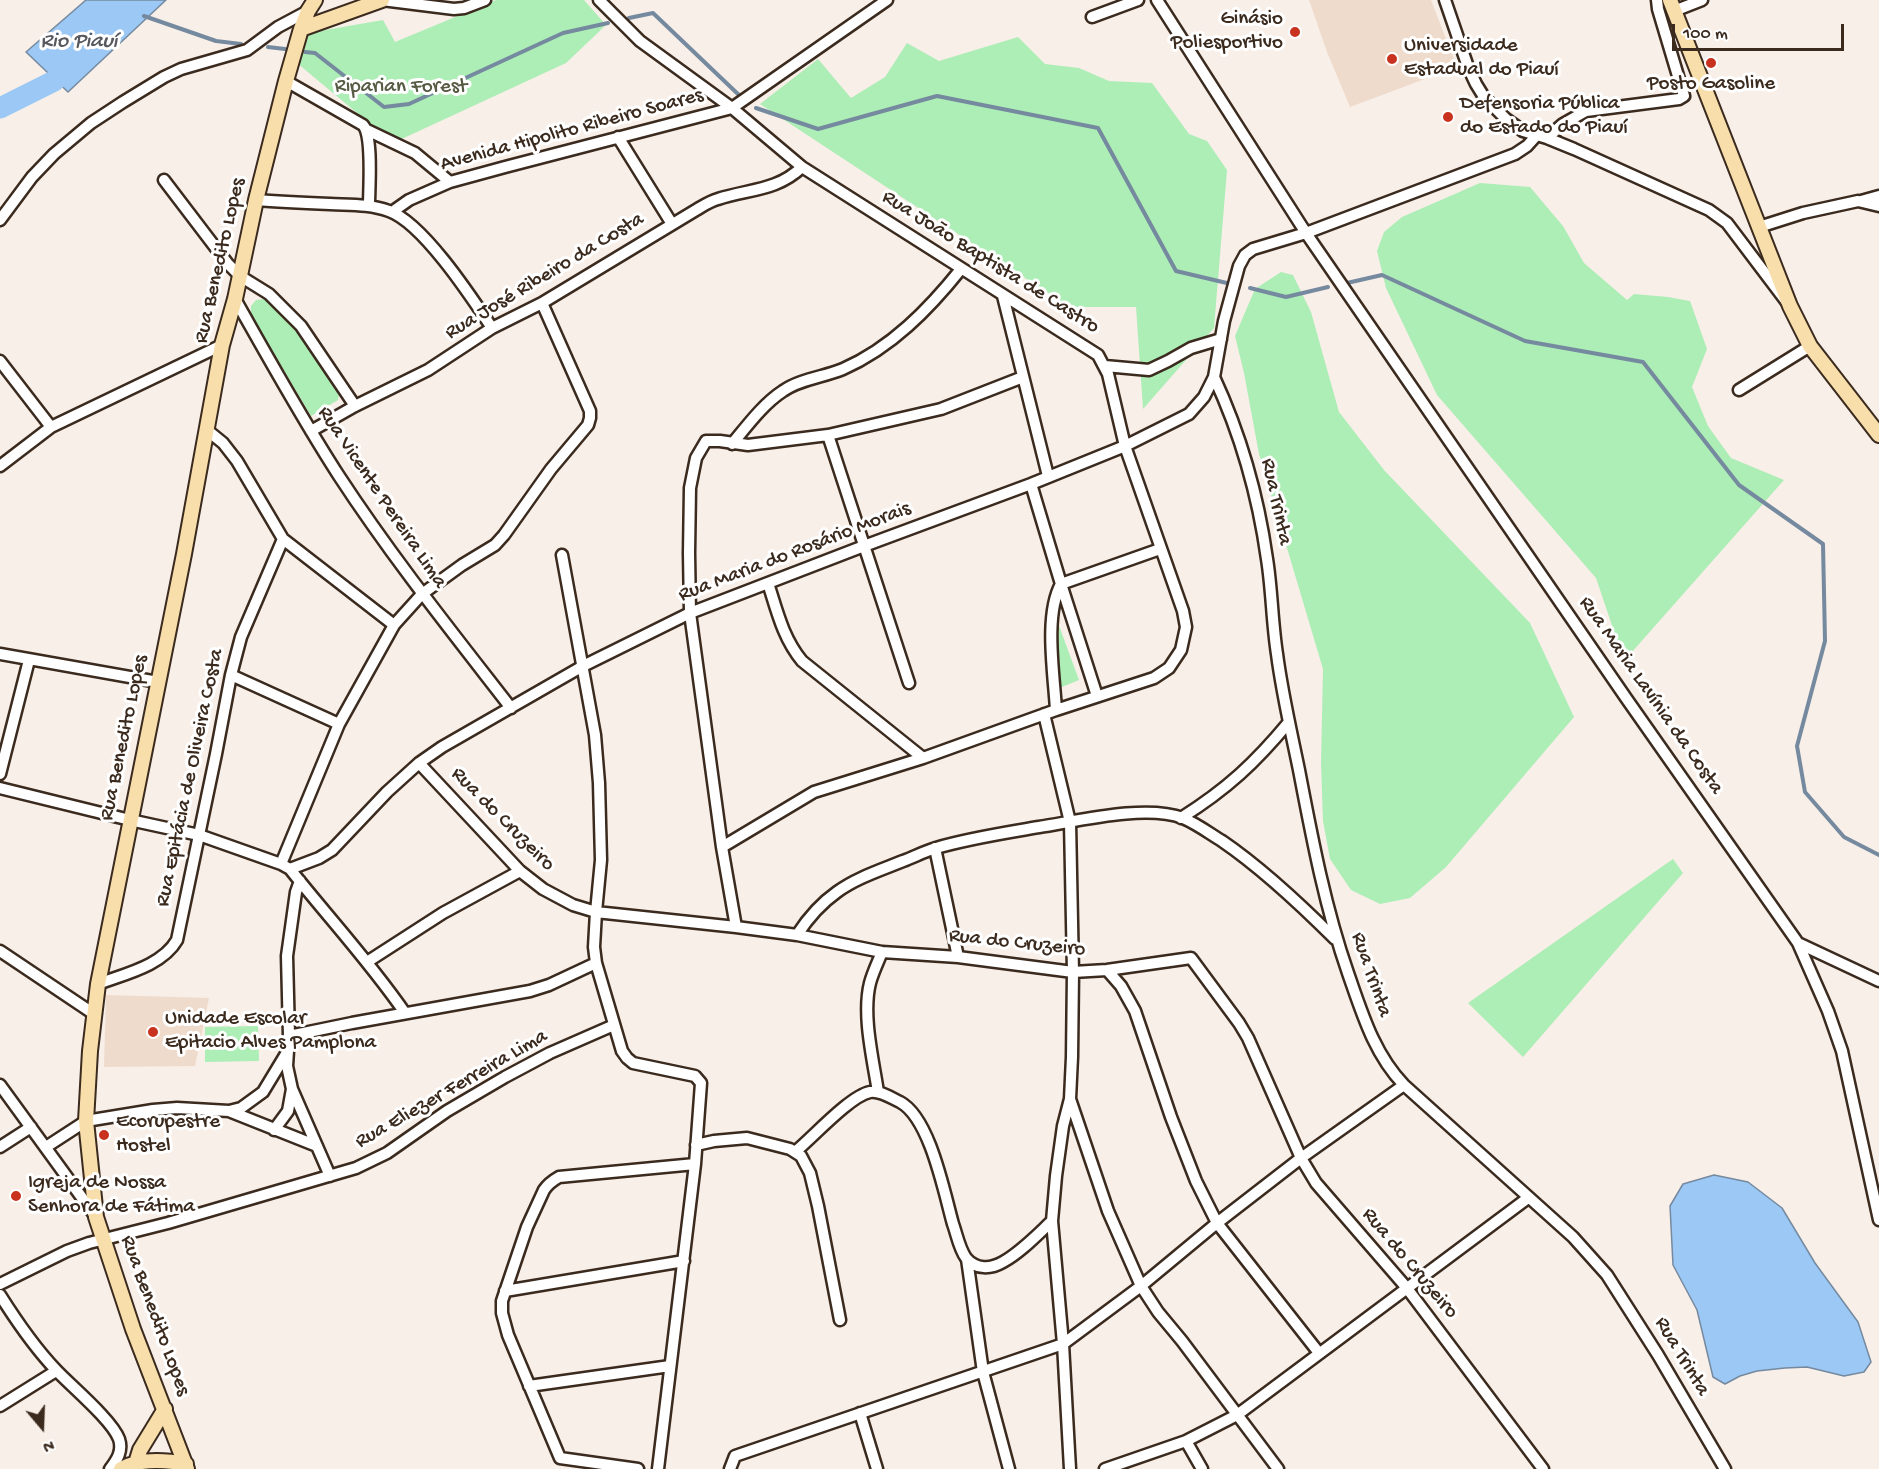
<!DOCTYPE html>
<html>
<head>
<meta charset="utf-8">
<style>
	body { margin:0 }
	#map { position:relative; width:1879px; height:1469px; overflow:hidden; background:#f8efe8; font-family:"Gochi Hand",sans-serif }
	canvas { display:block }
	.north { position:absolute; left:12px; top:1397px; width:60px; height:60px; -webkit-text-stroke:4px #fff; paint-order:stroke; rotate:161deg; font-size:16px; font-weight:700; line-height:24px; text-align:center; color:#3b2a1e }
	.north::after { content:''; display:block; margin:auto; width:21px; height:27px; background:#3b2a1e; clip-path:polygon(50% 0,100% 100%,50% 72%,0 100%) }
	.scale { position:absolute; left:1672px; top:24px; width:172px; height:27px; box-sizing:border-box; border:3px solid #3b2a1e; border-top:0; padding-left:8px; font-size:18px; line-height:21px; white-space:nowrap; color:#3b2a1e; -webkit-text-stroke:4px #fff; paint-order:stroke }
</style>
</head>
<body>
<div id="map">
<canvas width="1879" height="1469"></canvas>
<div class="north">N</div>
<div class="scale">100 m</div>
</div>
<script>
const ctx = document.querySelector('canvas').getContext('2d');
ctx.lineJoin = 'round';
function fillPath(path, color) { ctx.fillStyle = color; ctx.fill(path, 'evenodd'); }
function strokePath(path, color, width, dash) { ctx.strokeStyle = color; ctx.lineWidth = width; ctx.lineCap = dash ? 'butt' : 'round'; ctx.setLineDash(dash || []); ctx.stroke(path); }
function label(font, color, halo, rows, align = 'center') {
  ctx.font = font + ' "Gochi Hand",sans-serif'; ctx.lineWidth = 6; ctx.setLineDash([]); ctx.textBaseline = 'middle'; ctx.strokeStyle = halo; ctx.fillStyle = color; for (const [text, x, y, turn = 0] of rows) {
    ctx.save(); ctx.translate(x, y); ctx.rotate((+turn || 0) * Math.PI / 180); ctx.textAlign = isNaN(turn) ? turn : align; if (halo) ctx.strokeText(text, 0, 0); ctx.fillText(text, 0, 0); ctx.restore();
  }
}
fillPath(new Path2D(`
	M 1309,0 L 1431,0 L 1457,67 L 1350,107 L 1327,52 Z
	M 106,995 L 209,998 L 195,1066 L 104,1067 Z`), '#efdbcc');
fillPath(new Path2D(`
	M 496,0 L 584,0 L 606,25 L 566,63 L 393,143 L 297,63 L 308,33 L 383,20 L 395,42 Z
	M 1018,37 L 1045,64 L 1079,68 L 1109,81 L 1152,83 L 1189,134 L 1207,141 L 1227,170 L 1214,328 L 1143,409 L 1136,307 L 1069,307 L 760,104 L 818,59 L 851,98 L 885,77 L 907,43 L 939,61 Z
	M 1480,183 L 1530,187 L 1563,226 L 1584,263 L 1627,300 L 1634,294 L 1668,297 L 1690,301 L 1707,349 L 1692,387 L 1708,426 L 1731,458 L 1784,480 L 1624,661 L 1596,578 L 1437,395 L 1386,288 L 1377,251 L 1384,232 L 1402,217 Z
	M 1281,272 L 1293,275 L 1311,312 L 1339,412 L 1384,470 L 1530,623 L 1574,717 L 1446,867 L 1410,898 L 1380,904 L 1351,890 L 1330,859 L 1323,821 L 1321,763 L 1323,669 L 1259,454 L 1244,373 L 1235,336 L 1255,289 Z
	M 264,299 C 293,315 321,367 339,395 L 338,400 L 311,416 L 251,315 L 251,306 L 256,300 Z
	M 1051,604 L 1079,680 L 1057,689 Z
	M 1673,859 L 1683,873 L 1523,1057 L 1468,1003 Z
	M 258,1026 L 259,1061 L 205,1062 L 205,1027 Z`), '#adedb6');
const water = new Path2D(`
	M 86,0 L 166,0 L 68,92 L 26,52 Z
	M 1714,1175 L 1748,1182 L 1782,1208 L 1815,1263 L 1858,1322 L 1871,1362 L 1864,1372 L 1844,1376 L 1807,1367 L 1785,1368 L 1757,1371 L 1740,1376 L 1725,1384 L 1713,1377 L 1697,1310 L 1673,1265 L 1670,1206 L 1683,1184 Z`);
fillPath(water, '#9bc8f5');
strokePath(water, '#75899f', 1.5);
strokePath(new Path2D(`
	M 144,16 L 216,41 L 241,44
	M 629,18 L 653,13 L 740,96
	M 268,47 L 285,49
	M 305,52 L 315,53 L 384,107 L 409,104 L 563,33 L 608,23
	M 756,108 L 818,129 L 937,96 L 1098,128 L 1176,271 L 1231,284
	M 1347,283 L 1382,275 L 1525,341 L 1643,362 L 1739,485 L 1823,544 L 1825,641 L 1797,746 L 1805,792 L 1844,837 L 1879,855
	M 1250,288 L 1286,297 L 1328,287`), '#75899f', 4);
strokePath(new Path2D(`
	M 0,108 L 54,81 L 78,62`), '#9bc8f5', 21);
const minor = new Path2D(`
	M 382,0 L 454,9 L 464,8 L 485,0
	M 599,0 L 640,41 L 732,108 L 802,167 L 1098,355 L 1108,374 L 1125,446 L 1183,611 L 1186,627 L 1181,650 L 1169,668 L 1154,678 L 1056,710 L 923,758 L 814,792 L 722,847
	M 1157,0 L 1306,233 L 1626,698 L 1798,943 L 1828,1011 L 1842,1051 L 1879,1220
	M 1445,0 L 1468,67 L 1476,84 L 1484,97 L 1506,119 L 1523,131 L 1547,138 L 1574,149 L 1709,210 L 1727,223 L 1786,301
	M 1674,11 L 1702,0
	M 1092,17 L 1138,0
	M 286,81 L 363,125 C 373,136 369,189 369,205
	M 367,130 L 415,153 L 450,182
	M 618,137 L 672,224
	M 1547,138 L 1563,124 L 1586,111 L 1679,99 L 1684,96 L 1658,9 L 1657,0
	M 164,180 L 228,264 L 240,276 L 269,294 L 301,326 L 355,406
	M 256,200 C 281,202 305,203 330,204 C 350,205 370,204 389,211 C 423,223 472,298 492,328
	M 1861,201 L 1879,196
	M 392,212 L 409,200 L 450,182 L 505,167 L 732,108 L 887,0
	M 0,220 L 32,177 L 54,154 L 91,123 L 123,102 L 164,77 L 181,69 L 247,50 L 278,27 L 308,11
	M 1759,227 L 1803,213 L 1858,201 L 1879,206
	M 1003,296 L 1048,476
	M 235,299 C 269,359 302,419 339,476 C 392,557 452,632 511,708
	M 0,361 L 51,427
	M 1105,366 L 1149,370 L 1168,361 L 1191,348 L 1221,339
	M 1214,377 C 1241,435 1258,495 1267,559 C 1272,590 1272,622 1277,654 C 1282,693 1291,731 1299,770 C 1312,838 1325,907 1348,973 C 1362,1013 1374,1054 1404,1085 L 1573,1237 L 1607,1275 L 1658,1355 L 1725,1469
	M 1739,390 L 1810,346
	M 207,430 L 223,443 L 237,461 L 283,539 L 394,625
	M 311,431 L 355,406 L 428,370 L 492,328 L 542,303 L 696,210 C 703,206 710,201 718,199 C 749,189 777,191 802,167
	M 828,435 L 909,683
	M 732,444 C 747,426 763,404 783,391 C 800,379 824,377 843,369 C 891,348 929,309 961,269
	M 0,466 L 51,427 L 222,345
	M 1031,484 L 1061,584 L 1097,696
	M 562,555 L 595,735 L 599,783 L 601,860 L 596,912 L 594,947 L 596,963 L 622,1051 L 627,1058 L 633,1063 L 695,1076 L 701,1083 L 695,1164
	M 768,583 C 777,611 783,638 802,661 L 923,758
	M 0,654 L 158,682
	M 231,675 L 339,724
	M 1056,710 C 1054,674 1044,615 1061,584 L 1160,549
	M 419,763 L 520,871 L 543,889 L 573,905 L 596,912 L 736,927 L 797,935 L 882,952 L 958,957 L 1073,972 L 1107,970 L 1191,958 L 1239,1023 L 1248,1038 L 1301,1158 L 1316,1183 L 1406,1287 L 1543,1469
	M 0,774 L 29,660
	M 0,788 L 130,820 L 199,835 L 281,864 L 290,869 C 328,917 370,962 405,1013
	M 1181,818 C 1227,789 1255,763 1289,722
	M 935,848 L 958,957
	M 281,864 L 339,724 L 394,625 L 422,594 L 462,565 L 495,545 L 504,535 L 551,469 L 588,425 L 590,418 L 590,411 L 542,303
	M 290,869 L 319,858 L 332,850 L 387,792 L 419,763 L 442,747 L 583,666 L 690,613 L 864,546 L 1031,484 L 1125,446 L 1189,414 L 1204,397 L 1214,377 L 1224,321 L 1239,266 L 1245,255 L 1253,249 L 1306,233 L 1515,154 L 1527,146 L 1537,135
	M 300,881 L 296,892 L 287,956 L 289,1036 L 287,1066 L 292,1089 L 330,1176
	M 736,927 L 722,847 L 690,613 L 689,553 L 690,488 L 696,458 L 706,441 L 720,441 L 748,445 L 828,435 L 941,409 L 1023,377
	M 797,935 C 808,918 820,904 837,892 C 856,878 881,870 903,861 C 914,857 925,851 936,848 C 970,838 1005,833 1039,827 C 1078,821 1145,804 1183,818 C 1197,824 1209,833 1222,841 C 1263,869 1300,904 1335,939
	M 1798,943 L 1879,981
	M 0,951 L 94,1014
	M 367,962 L 443,913 L 520,871
	M 1107,970 L 1121,986 L 1135,1011 L 1171,1117 L 1196,1181 L 1217,1223 L 1319,1353
	M 98,984 C 124,974 162,966 177,940 L 216,754 L 231,675 L 241,637 L 283,539
	M 289,1036 L 352,1023 L 530,991 L 549,985 L 596,963
	M 0,1085 L 96,1217
	M 878,1092 C 873,1059 862,1015 870,983 C 873,972 878,962 882,952
	M 1070,1099 L 1108,1211 L 1141,1286 L 1158,1312 L 1182,1341 L 1278,1469
	M 229,1111 L 317,1146
	M 274,1130 L 288,1111 L 292,1089
	M 696,1145 L 714,1141 L 747,1138 L 790,1149 L 801,1156 L 810,1173 L 818,1206 L 840,1320
	M 0,1147 L 31,1127
	M 46,1147 L 86,1121 L 153,1110 L 177,1108 L 229,1111 L 241,1108 L 263,1092 L 286,1054
	M 796,1151 C 813,1137 850,1096 870,1092 C 880,1090 891,1098 900,1102 C 930,1118 944,1192 953,1224 C 957,1235 959,1248 966,1258 C 976,1270 991,1269 1003,1262 C 1021,1252 1037,1235 1052,1221
	M 967,1259 L 983,1372 L 1009,1469
	M 0,1284 L 67,1251 L 89,1243 L 168,1223 L 356,1168 L 387,1153 L 447,1111 L 505,1077 L 550,1053 L 614,1025
	M 505,1291 L 684,1261
	M 0,1295 C 17,1322 34,1347 56,1370 C 71,1386 112,1420 119,1439 C 123,1451 117,1460 110,1469
	M 529,1386 L 670,1366
	M 0,1406 L 56,1371
	M 860,1413 L 877,1469
	M 1186,1441 L 1202,1469
	M 638,1469 L 560,1458 L 508,1335 L 502,1313 L 502,1301 L 527,1227 L 544,1190 C 548,1184 552,1181 559,1177 L 695,1164 L 658,1469
	M 730,1469 L 735,1456 L 1063,1344 L 1052,1221 L 1056,1176 L 1063,1126 L 1070,1099 L 1072,1057 L 1073,972 L 1070,822 L 1044,714
	M 1070,1469 L 1063,1344 L 1141,1286 L 1217,1223 L 1301,1158 L 1404,1085
	M 1105,1469 L 1186,1441 L 1237,1415 L 1528,1198`);
const major = new Path2D(`
	M 1670,0 L 1790,306 L 1810,346 L 1879,435
	M 301,29 L 382,0
	M 136,1463 L 140,1450 L 165,1409
	M 121,1469 C 140,1458 165,1460 186,1464
	M 187,1469 L 133,1329 L 96,1217 L 86,1121 L 90,1051 L 98,984 L 184,554 L 222,345 L 235,299 L 256,200 L 286,81 L 301,29 L 308,11 L 315,0`);
strokePath(minor, '#3b2a1e', 15);
strokePath(major, '#3b2a1e', 18);
strokePath(minor, '#fff', 10);
strokePath(major, '#f8deab', 14);
for (const [x, y, r, color] of [
	[1295,32,6,"#c8321e"],
	[1392,59,6,"#c8321e"],
	[1711,63,6,"#c8321e"],
	[1448,117,6,"#c8321e"],
	[153,1032,6,"#c8321e"],
	[104,1135,6,"#c8321e"],
	[16,1196,6,"#c8321e"]
]) { const dot = new Path2D(); dot.arc(x, y, r, 0, 2 * Math.PI); ctx.fillStyle = color; ctx.fill(dot); strokePath(dot, '#fff', 2); }
label('21px', '#3b2a1e', '#fff', [
	["Ginásio",1283,20,"right"],
	["Poliesportivo",1283,44,"right"],
	["Universidade",1404,47],
	["Estadual do Piauí",1404,71],
	["Posto Gasoline",1711,85,"center"],
	["Defensoria Pública",1460,105],
	["do Estado do Piauí",1460,129],
	["Unidade Escolar",165,1020],
	["Epitacio Alves Pamplona",165,1044],
	["Ecorupestre",116,1123],
	["Hostel",116,1147],
	["Igreja de Nossa",28,1184],
	["Senhora de Fátima",28,1208]
], 'left');
label('21px', '#585b44', '#fff', [
	["Riparian Forest",401,88]
]);
label('21px', '#3b2a1e', '#fff', [
	["Avenida Hipolito Ribeiro Soares",572,131,-15],
	["Rua Benedito Lopes",221,261,-77],
	["Rua João Baptista de Castro",990,263,32],
	["Rua José Ribeiro da Costa",545,277,-31],
	["Rua Vicente Pereira Lima",381,498,56],
	["Rua Trinta",1275,502,78],
	["Rua Maria do Rosário Morais",795,553,-21],
	["Rua Maria Lavínia da Costa",1650,696,55],
	["Rua Benedito Lopes",125,738,-78],
	["Rua Epitácia de Oliveira Costa",191,778,-78],
	["Rua do Cruzeiro",502,820,45],
	["Rua do Cruzeiro",1017,944,6],
	["Rua Trinta",1370,975,71],
	["Rua Eliezer Ferreira Lima",452,1090,-30],
	["Rua do Cruzeiro",1409,1264,50],
	["Rua Benedito Lopes",154,1316,70],
	["Rua Trinta",1681,1357,59]
]);
label('italic 22px', '#58595e', '#fff', [
	["Rio Piauí",79,43]
]);
</script>
</body>
</html>
